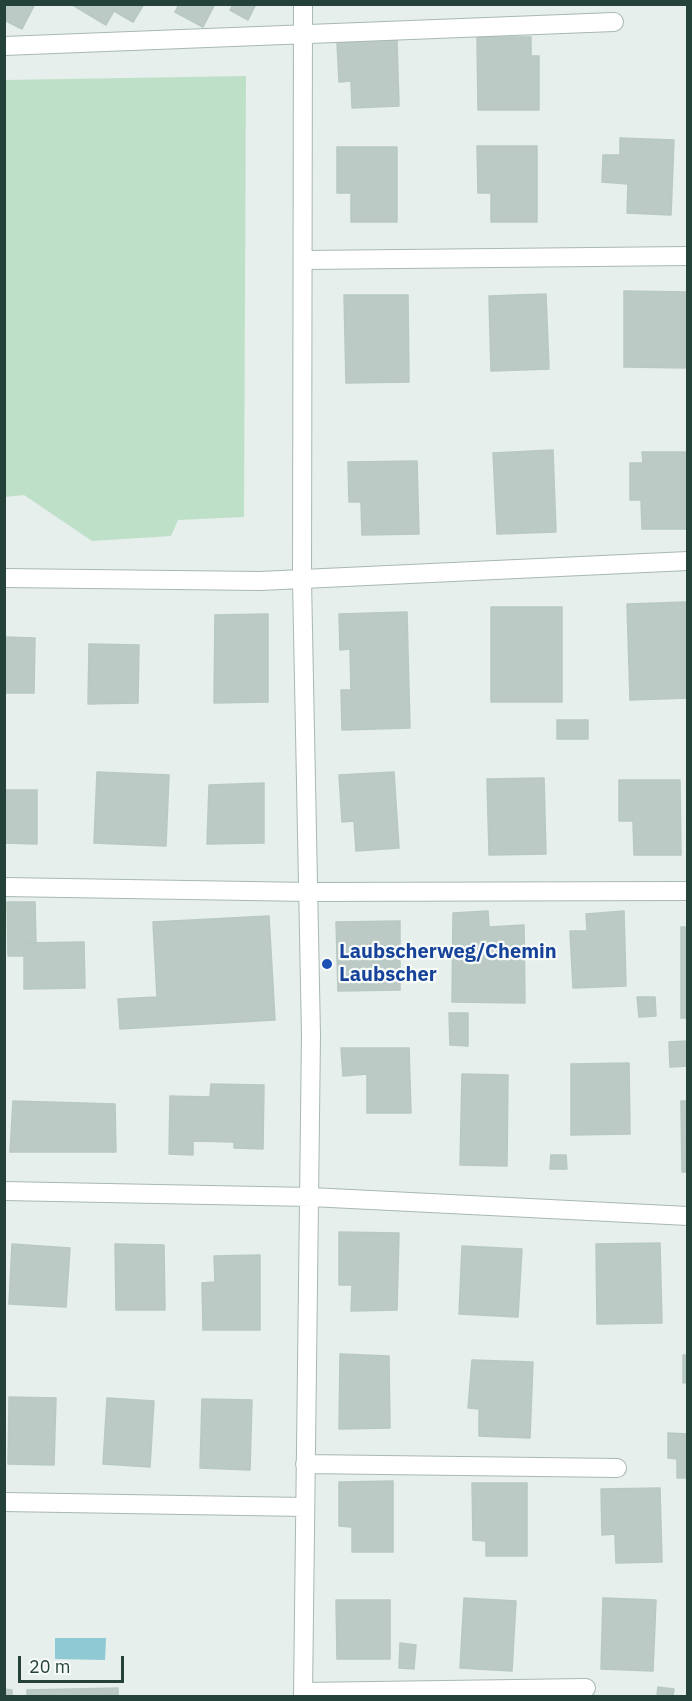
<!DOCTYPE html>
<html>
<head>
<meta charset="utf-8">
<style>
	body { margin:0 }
	#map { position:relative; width:692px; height:1701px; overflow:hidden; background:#e6efeb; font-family:"IBM Plex Sans",sans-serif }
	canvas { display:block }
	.frame { position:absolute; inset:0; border:6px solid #24423a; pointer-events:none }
	.scale { position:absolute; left:18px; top:1656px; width:106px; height:27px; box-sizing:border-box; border:3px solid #24423a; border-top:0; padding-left:8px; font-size:18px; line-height:21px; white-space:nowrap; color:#24423a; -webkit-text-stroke:4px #f7fbf9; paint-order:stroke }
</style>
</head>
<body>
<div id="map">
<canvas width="692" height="1701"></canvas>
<div class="frame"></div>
<div class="scale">20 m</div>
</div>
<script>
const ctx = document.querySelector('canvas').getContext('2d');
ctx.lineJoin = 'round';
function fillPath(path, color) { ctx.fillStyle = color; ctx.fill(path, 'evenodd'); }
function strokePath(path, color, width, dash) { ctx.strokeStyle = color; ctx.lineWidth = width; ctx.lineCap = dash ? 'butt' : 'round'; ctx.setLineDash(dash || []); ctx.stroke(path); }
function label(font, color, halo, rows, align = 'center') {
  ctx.font = font + ' "IBM Plex Sans",sans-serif'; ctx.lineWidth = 4.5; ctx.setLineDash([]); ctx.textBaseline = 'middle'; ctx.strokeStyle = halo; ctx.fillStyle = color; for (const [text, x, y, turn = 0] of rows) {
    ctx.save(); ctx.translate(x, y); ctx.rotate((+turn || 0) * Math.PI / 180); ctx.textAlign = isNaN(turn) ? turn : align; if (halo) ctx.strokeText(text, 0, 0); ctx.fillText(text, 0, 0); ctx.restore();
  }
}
fillPath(new Path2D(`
	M 246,76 L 244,517 L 178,520 L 171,536 L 92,541 L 24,495 L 5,497 L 5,80 Z`), '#bfe0c8');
fillPath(new Path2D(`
	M 55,1638 L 106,1638 L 105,1660 L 55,1659 Z`), '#8ec9d4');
const building = new Path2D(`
	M 4,4 L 35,4 L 22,29 L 4,20 Z
	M 71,4 L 144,4 L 133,22 L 114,11 L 106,25 Z
	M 179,4 L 215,4 L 203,27 L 175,12 Z
	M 233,4 L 256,4 L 248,20 L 230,10 Z
	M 477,37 L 531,37 L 531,56 L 539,56 L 539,110 L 478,110 Z
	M 397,40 L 399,106 L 352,108 L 351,81 L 339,82 L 337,42 Z
	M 620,138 L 674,140 L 671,215 L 627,213 L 628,184 L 602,182 L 603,155 L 620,155 Z
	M 477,146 L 537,146 L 537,222 L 491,222 L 491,193 L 478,193 Z
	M 337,147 L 397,147 L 397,222 L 351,222 L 351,193 L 337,193 Z
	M 624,291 L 688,292 L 688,368 L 624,367 Z
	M 546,294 L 549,369 L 491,371 L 489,296 Z
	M 344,295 L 408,295 L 409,382 L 346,383 Z
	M 553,450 L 556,532 L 497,534 L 493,453 Z
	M 642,452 L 688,452 L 688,529 L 642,529 L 641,500 L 630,500 L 630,463 L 643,463 Z
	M 417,461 L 419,534 L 362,535 L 361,502 L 349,502 L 348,462 Z
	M 688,602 L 688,698 L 630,700 L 627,604 Z
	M 491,607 L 562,607 L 562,702 L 491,702 Z
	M 407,612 L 410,728 L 342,730 L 341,690 L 351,690 L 350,649 L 340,650 L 339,614 Z
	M 268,614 L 268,702 L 214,703 L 215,615 Z
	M 4,637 L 35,638 L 34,693 L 4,693 Z
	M 89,644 L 139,645 L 138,703 L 88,704 Z
	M 557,720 L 588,720 L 588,739 L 557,739 Z
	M 97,772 L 169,775 L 166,846 L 94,843 Z
	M 394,772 L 399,848 L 356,851 L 354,821 L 342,822 L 339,775 Z
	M 544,778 L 546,854 L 489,855 L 487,779 Z
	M 619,780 L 680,780 L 681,855 L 634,855 L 633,821 L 619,821 Z
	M 264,783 L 264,843 L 207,844 L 209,785 Z
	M 4,790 L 37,790 L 37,844 L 4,843 Z
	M 7,902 L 35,902 L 36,943 L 24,943 L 24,956 L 8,956 Z
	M 488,911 L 489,927 L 524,925 L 525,1003 L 452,1002 L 453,913 Z
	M 624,911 L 626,986 L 573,988 L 570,931 L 587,931 L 586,914 Z
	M 269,916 L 275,1020 L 120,1029 L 118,999 L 157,997 L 153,922 Z
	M 400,921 L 400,990 L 338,991 L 336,922 Z
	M 681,927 L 688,927 L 688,1018 L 681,1018 Z
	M 84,942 L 85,988 L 24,989 L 24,943 Z
	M 637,997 L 655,997 L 656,1016 L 639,1017 Z
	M 449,1013 L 468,1013 L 468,1046 L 450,1045 Z
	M 688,1041 L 688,1066 L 670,1067 L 669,1042 Z
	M 341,1048 L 409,1048 L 411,1113 L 367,1113 L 367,1074 L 343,1076 Z
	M 629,1063 L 630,1134 L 571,1135 L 571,1064 Z
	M 462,1074 L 508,1075 L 507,1166 L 460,1165 Z
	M 211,1084 L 264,1085 L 263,1149 L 234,1148 L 234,1142 L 193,1141 L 193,1155 L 169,1154 L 170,1096 L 210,1097 Z
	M 13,1101 L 115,1104 L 116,1152 L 10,1152 Z
	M 681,1101 L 688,1101 L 688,1172 L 682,1172 Z
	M 551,1155 L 566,1155 L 567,1169 L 550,1169 Z
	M 339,1232 L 399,1233 L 397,1310 L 351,1311 L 352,1285 L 339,1285 Z
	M 660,1243 L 662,1323 L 597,1324 L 596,1244 Z
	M 12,1244 L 70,1248 L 66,1307 L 9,1304 Z
	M 115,1244 L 164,1245 L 165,1310 L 116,1310 Z
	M 462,1246 L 522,1249 L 518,1317 L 459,1314 Z
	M 260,1255 L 260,1330 L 203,1330 L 202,1283 L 215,1282 L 214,1256 Z
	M 340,1354 L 389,1356 L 390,1428 L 339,1429 Z
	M 683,1355 L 688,1355 L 688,1382 L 683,1383 Z
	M 472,1360 L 533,1362 L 530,1438 L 479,1436 L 479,1409 L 468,1408 Z
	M 9,1397 L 56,1398 L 54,1465 L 8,1464 Z
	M 107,1398 L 154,1401 L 150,1467 L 103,1464 Z
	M 202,1399 L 252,1400 L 250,1470 L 200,1468 Z
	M 668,1433 L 688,1434 L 688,1478 L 677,1478 L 677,1459 L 668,1458 Z
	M 393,1481 L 393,1552 L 352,1552 L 352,1527 L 339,1526 L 339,1482 Z
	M 472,1483 L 527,1483 L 527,1556 L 486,1556 L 486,1541 L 473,1540 Z
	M 660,1488 L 662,1562 L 616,1563 L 615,1534 L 602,1535 L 601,1489 Z
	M 464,1598 L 516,1601 L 512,1671 L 460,1668 Z
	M 603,1598 L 656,1600 L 653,1671 L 601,1669 Z
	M 336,1600 L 390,1600 L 390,1659 L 337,1659 Z
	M 400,1643 L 416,1645 L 414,1669 L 399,1668 Z
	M 658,1687 L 674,1689 L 673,1696 L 657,1696 Z
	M 118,1688 L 118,1696 L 27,1696 L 27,1690 Z
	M 4,1689 L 12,1690 L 12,1696 L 4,1696 Z`);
fillPath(building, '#bbcac4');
strokePath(building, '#b8c9c2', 1.5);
const minor = new Path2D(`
	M 303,4 L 302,580 L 311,1035 L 303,1696
	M 4,46 L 614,22
	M 305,260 L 688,256
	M 4,578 L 260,581 L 688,561
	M 4,887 L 310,892 L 688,891
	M 4,1191 L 311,1197 L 688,1216
	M 305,1464 L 617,1468
	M 4,1502 L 305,1507
	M 303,1692 L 586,1688`);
strokePath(minor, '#a8b8b2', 20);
strokePath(minor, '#fff', 18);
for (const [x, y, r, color] of [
	[327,964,6,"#1a4fb4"]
]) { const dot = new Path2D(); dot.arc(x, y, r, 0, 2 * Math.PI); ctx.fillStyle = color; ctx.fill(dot); strokePath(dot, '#f7fbf9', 2); }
label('bold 20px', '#164399', '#f7fbf9', [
	["Laubscherweg/Chemin",339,952],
	["Laubscher",339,975]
], 'left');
</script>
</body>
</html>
